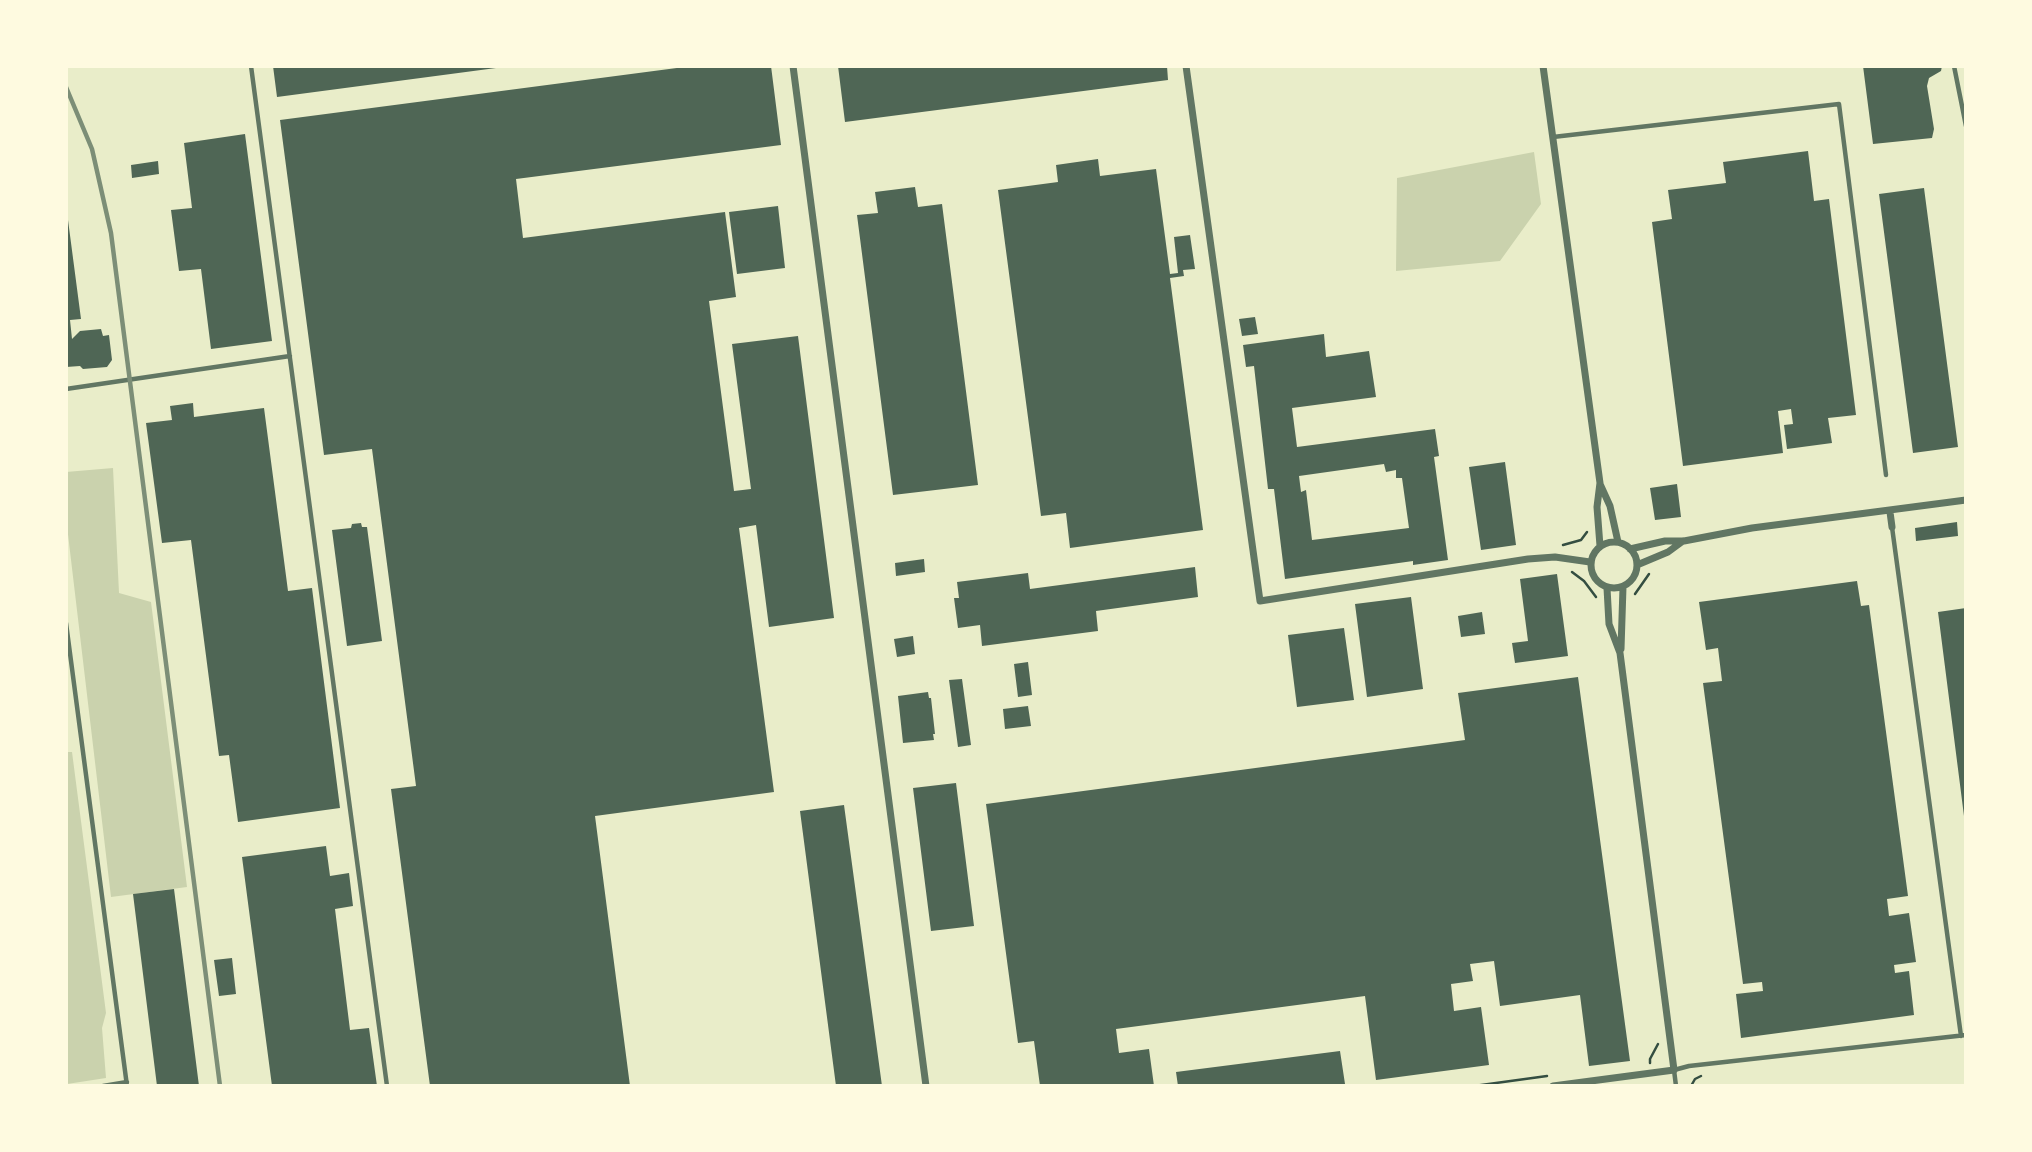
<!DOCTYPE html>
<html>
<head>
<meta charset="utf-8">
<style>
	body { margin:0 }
	#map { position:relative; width:2032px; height:1152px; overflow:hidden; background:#e9edc9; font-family:Poppins,sans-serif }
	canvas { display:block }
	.frame { position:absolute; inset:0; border:68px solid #fefae0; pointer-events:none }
</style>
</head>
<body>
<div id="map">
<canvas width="2032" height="1152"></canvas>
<div class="frame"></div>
</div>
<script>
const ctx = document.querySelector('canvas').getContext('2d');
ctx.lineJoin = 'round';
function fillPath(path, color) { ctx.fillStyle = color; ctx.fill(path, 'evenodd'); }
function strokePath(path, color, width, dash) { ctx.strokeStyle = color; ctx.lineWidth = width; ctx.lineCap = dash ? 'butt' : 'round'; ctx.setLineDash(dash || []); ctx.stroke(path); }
fillPath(new Path2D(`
	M 1534,152 L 1541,204 L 1500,261 L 1396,271 L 1397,178 Z
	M 113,468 L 119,593 L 151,602 L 187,887 L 111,897 L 67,526 L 66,472 Z
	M 67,752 L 72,752 L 106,1013 L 102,1028 L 106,1078 L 67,1084 Z`), '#cad2ad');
fillPath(new Path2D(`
	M 273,66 L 496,66 L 496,68 L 277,97 Z
	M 692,66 L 771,66 L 781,145 L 516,179 L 523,238 L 725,212 L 736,297 L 709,301 L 734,491 L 751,489 L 732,344 L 798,336 L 834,618 L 769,627 L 756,525 L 739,528 L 774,792 L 595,816 L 630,1086 L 430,1086 L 391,789 L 416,786 L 372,449 L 324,455 L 280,120 Z
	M 838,66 L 1167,66 L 1168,80 L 845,122 Z
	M 1863,66 L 1942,66 L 1941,71 L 1929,78 L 1927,86 L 1934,129 L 1932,138 L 1873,144 Z
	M 245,134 L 272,341 L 211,349 L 201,269 L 179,271 L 171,210 L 192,208 L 184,143 Z
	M 1808,151 L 1814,201 L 1829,199 L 1856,415 L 1828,418 L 1832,443 L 1787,449 L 1784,425 L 1793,424 L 1791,409 L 1778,411 L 1783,453 L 1683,466 L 1652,222 L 1672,219 L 1668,190 L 1726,183 L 1723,162 Z
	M 1098,159 L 1100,176 L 1156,169 L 1170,274 L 1178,273 L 1174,237 L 1190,235 L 1195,269 L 1183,270 L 1184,276 L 1170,278 L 1203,530 L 1070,548 L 1066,513 L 1041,516 L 998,190 L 1058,182 L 1056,165 Z
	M 158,161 L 159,174 L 132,178 L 131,165 Z
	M 915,187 L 918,207 L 942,204 L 978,485 L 893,495 L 857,215 L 878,213 L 875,192 Z
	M 1924,188 L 1958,447 L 1913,453 L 1879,194 Z
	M 778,206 L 785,268 L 737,274 L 729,212 Z
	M 68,220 L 81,319 L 70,320 L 72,339 L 80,331 L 101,329 L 103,336 L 109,335 L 112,360 L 107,367 L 83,369 L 80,366 L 66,367 Z
	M 1255,317 L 1258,334 L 1242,336 L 1239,319 Z
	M 1324,334 L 1326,357 L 1369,351 L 1376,397 L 1292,408 L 1297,447 L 1435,429 L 1439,456 L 1434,457 L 1448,560 L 1413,565 L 1413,561 L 1285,579 L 1274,489 L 1268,489 L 1254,366 L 1246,367 L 1243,345 ZM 1384,464 L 1386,472 L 1396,470 L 1396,478 L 1402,478 L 1409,528 L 1312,540 L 1306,490 L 1301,492 L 1299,476 Z
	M 193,403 L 194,417 L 264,408 L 288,591 L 312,588 L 340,808 L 238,822 L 229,755 L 219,756 L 191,540 L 162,543 L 146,423 L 172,420 L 170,406 Z
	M 1505,462 L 1516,545 L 1481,550 L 1469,467 Z
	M 1677,484 L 1681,517 L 1655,520 L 1650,488 Z
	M 1957,522 L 1958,536 L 1916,541 L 1915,528 Z
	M 361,523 L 362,527 L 367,527 L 382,641 L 347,646 L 332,530 L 351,528 L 352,524 Z
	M 924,559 L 925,572 L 896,576 L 895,563 Z
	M 1195,567 L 1198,597 L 1096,611 L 1098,631 L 982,646 L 980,625 L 958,628 L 954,598 L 959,598 L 957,582 L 1028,573 L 1030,589 Z
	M 1557,574 L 1568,656 L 1515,663 L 1512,643 L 1528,641 L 1520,579 Z
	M 1857,581 L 1861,606 L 1869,605 L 1908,896 L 1887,899 L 1889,916 L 1909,913 L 1916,962 L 1894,965 L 1895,973 L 1909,971 L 1914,1015 L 1741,1038 L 1736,994 L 1763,991 L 1762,982 L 1743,984 L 1703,683 L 1722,681 L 1718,648 L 1706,650 L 1699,602 Z
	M 1411,597 L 1423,689 L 1367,697 L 1355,604 Z
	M 1966,608 L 1966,816 L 1964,816 L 1938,612 Z
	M 1482,612 L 1485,634 L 1461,637 L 1458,616 Z
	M 1344,628 L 1354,700 L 1297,707 L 1288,635 Z
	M 913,636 L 915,654 L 897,657 L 894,639 Z
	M 1028,662 L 1032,695 L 1018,697 L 1014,664 Z
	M 1578,677 L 1630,1061 L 1589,1066 L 1580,995 L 1500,1006 L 1494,961 L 1470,964 L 1473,981 L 1451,984 L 1454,1011 L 1481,1007 L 1489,1065 L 1376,1080 L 1365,996 L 1116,1029 L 1119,1053 L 1149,1049 L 1154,1086 L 1040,1086 L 1034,1041 L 1018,1043 L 986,804 L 1465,740 L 1458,693 Z
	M 962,679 L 971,745 L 958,747 L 949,680 Z
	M 928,692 L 929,698 L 931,698 L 935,734 L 933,734 L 934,740 L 903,743 L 898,696 Z
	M 1028,706 L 1031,726 L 1005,729 L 1003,709 Z
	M 956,783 L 974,926 L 931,931 L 913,788 Z
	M 844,805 L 882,1086 L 836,1086 L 800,811 Z
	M 326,846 L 330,876 L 349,873 L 353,906 L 335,909 L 350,1030 L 369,1028 L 377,1086 L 272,1086 L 242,857 Z
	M 174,889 L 199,1086 L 157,1086 L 133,894 Z
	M 232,958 L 236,994 L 219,996 L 214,960 Z
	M 1340,1051 L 1345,1084 L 1178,1086 L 1176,1072 Z`), '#4f6655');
strokePath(new Path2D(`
	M 1563,545 L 1581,540 L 1587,532
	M 1572,572 L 1584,581 L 1596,597
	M 1635,594 L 1649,574
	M 1650,1063 L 1650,1059 L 1658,1044
	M 1474,1086 L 1547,1076
	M 1691,1086 L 1695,1079 L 1701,1076`), '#344e41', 2.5);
strokePath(new Path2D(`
	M 251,66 L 387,1086
	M 1954,66 L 1966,126
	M 1553,137 L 1839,104 L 1886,475
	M 66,389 L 290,356
	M 1892,527 L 1961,1036
	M 66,623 L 127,1086
	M 103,1086 L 127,1082
	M 1676,1086 L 1674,1070 L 1689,1066 L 1966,1035`), '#617663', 4.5);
strokePath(new Path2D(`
	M 793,66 L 926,1086
	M 1186,66 L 1260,601 L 1528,559 L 1555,557 L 1590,562
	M 1543,66 L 1600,483 L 1597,507 L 1600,546
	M 1600,484 L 1610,506 L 1618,542
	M 1890,512 L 1892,527
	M1591 565a23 23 0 1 1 46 0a23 23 0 1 1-46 0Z
	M 1630,549 L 1665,541 L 1684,541 L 1752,528 L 1966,500
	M 1637,565 L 1668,552 L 1683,541
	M 1621,649 L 1623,587
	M 1553,1086 L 1674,1070 L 1620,653 L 1609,624 L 1607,588`), '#617663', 7);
strokePath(new Path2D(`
	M 66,87 L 92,149 L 111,233 L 220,1086`), '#7c8e77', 4.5);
</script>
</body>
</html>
